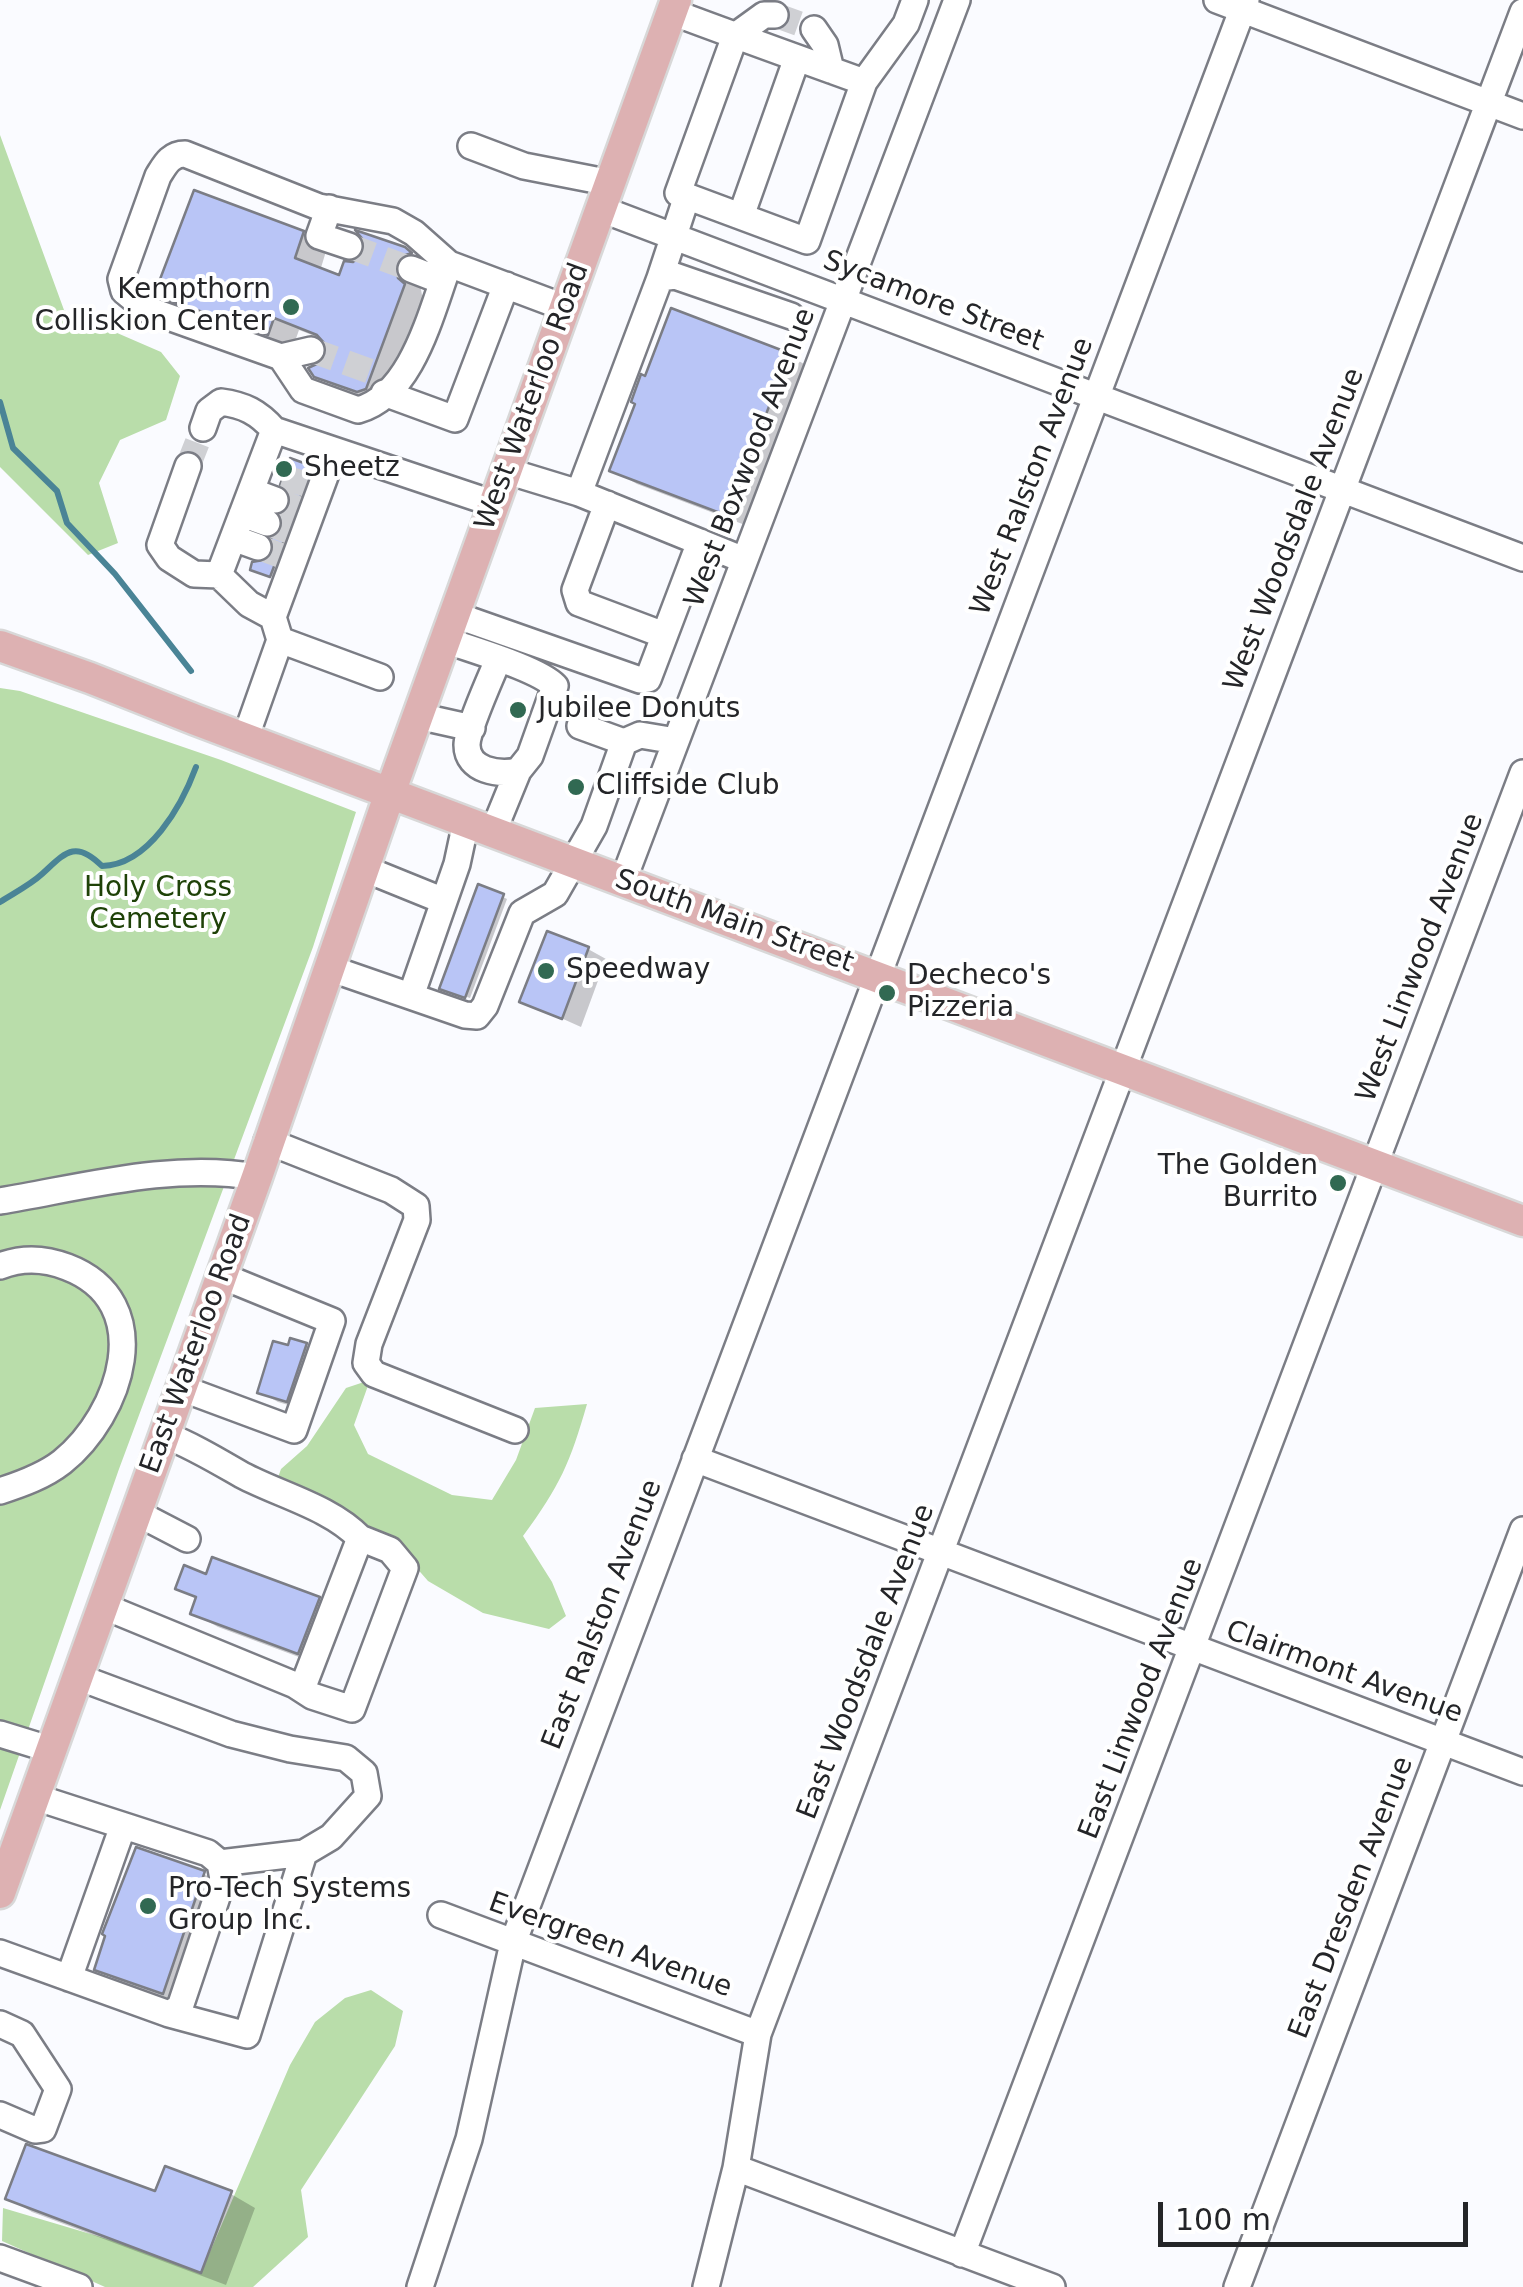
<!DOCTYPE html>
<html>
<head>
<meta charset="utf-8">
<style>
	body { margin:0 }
	#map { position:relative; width:1523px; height:2287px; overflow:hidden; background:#fafbff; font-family:"DejaVu Sans",sans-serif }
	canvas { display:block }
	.scale { position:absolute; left:1158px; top:2202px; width:310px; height:45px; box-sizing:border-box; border:5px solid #242528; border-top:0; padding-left:12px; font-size:30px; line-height:35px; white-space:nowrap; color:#242528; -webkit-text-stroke:8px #fff; paint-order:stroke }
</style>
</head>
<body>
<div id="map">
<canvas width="1523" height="2287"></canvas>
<div class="scale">100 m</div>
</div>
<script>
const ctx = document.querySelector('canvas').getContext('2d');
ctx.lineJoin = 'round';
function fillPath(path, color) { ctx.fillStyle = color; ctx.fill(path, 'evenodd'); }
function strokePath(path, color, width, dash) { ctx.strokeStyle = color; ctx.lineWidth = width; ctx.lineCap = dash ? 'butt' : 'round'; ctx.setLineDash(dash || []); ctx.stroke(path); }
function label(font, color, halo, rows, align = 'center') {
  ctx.font = font + ' "DejaVu Sans",sans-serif'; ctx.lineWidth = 8; ctx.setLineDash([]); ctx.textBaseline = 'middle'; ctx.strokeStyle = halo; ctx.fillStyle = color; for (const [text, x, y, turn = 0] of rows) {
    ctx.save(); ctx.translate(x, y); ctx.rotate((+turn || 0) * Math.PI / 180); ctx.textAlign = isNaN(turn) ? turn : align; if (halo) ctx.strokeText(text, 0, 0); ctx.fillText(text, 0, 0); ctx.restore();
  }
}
fillPath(new Path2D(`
	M 0,135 L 64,310 L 161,352 L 180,376 L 166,420 L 120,440 L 99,483 L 118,543 L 88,555 L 0,467 Z
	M 0,688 L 20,691 L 221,760 L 356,812 L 313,947 L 119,1469 L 0,1810 Z
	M 370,1380 L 354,1425 L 368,1454 L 452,1495 L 492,1500 L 516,1460 L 535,1408 L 587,1404 C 570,1463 560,1486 523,1536 L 552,1582 L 566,1616 L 549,1629 L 483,1613 L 428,1581 L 394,1542 L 356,1518 L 275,1486 L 281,1469 L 307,1446 L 346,1388 Z
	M 371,1990 L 403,2011 L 395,2046 L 301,2190 L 308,2237 L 253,2287 L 105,2287 L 2,2241 L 3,2208 L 121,2243 L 201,2273 L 290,2065 L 315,2022 L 345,1998 Z`), '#b9ddaa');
fillPath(new Path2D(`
	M 302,234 L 327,248 L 320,271 L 340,278 L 354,264 L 404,249 L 430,264 L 419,279 L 422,295 L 429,300 L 384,405 L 341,390 L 315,375 L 329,354 L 325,340 L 299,330 L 293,347 L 182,308 L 157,293 Z
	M 788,355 L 813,369 L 753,528 L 637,484 L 613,470 L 647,379 Z
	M 311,468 L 315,471 L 276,578 L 257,571 L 271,561 Z
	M 503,897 L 507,899 L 470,998 L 447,990 Z
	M 588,949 L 606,959 L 581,1027 L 523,1001 Z
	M 306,1345 L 324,1356 L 305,1410 L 278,1402 L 260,1392 Z
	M 208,1577 L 319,1599 L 343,1613 L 323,1666 L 218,1627 L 193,1613 L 198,1600 L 178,1588 Z
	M 204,1874 L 228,1888 L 188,2006 L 121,1983 L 97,1968 Z
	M 231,2194 L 255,2208 L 226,2285 L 32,2212 L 8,2198 Z`), '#0003');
strokePath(new Path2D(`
	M 0,402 L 13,448 L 57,491 L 67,523 L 115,574 L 191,671
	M 0,902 C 14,893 30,885 42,874 C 65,853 75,839 102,866 C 149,865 182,805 196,767`), '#4a8496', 6);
const building = new Path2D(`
	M 194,190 L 304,231 L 295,258 L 339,275 L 344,261 L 353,262 L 364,252 L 365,242 L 355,230 L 405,247 L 412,253 L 402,256 L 396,264 L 398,278 L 405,284 L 366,389 L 357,392 L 314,377 L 308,368 L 321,362 L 327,354 L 326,345 L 317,335 L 274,318 L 268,335 L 154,295 Z
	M 671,308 L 789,353 L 728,516 L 609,471 L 635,404 L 631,402 L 641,374 L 645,376 Z
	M 290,458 L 312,466 L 270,577 L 250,570 L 252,562 L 269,559 L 274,552 L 271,538 L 282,529 L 281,515 L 290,507 L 291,498 L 288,490 L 280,485 Z
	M 478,884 L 504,894 L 465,998 L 439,989 Z
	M 547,931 L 589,947 L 562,1019 L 519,1002 Z
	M 290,1338 L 307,1343 L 287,1402 L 257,1393 L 273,1341 L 288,1345 Z
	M 212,1557 L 320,1597 L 298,1654 L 190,1614 L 196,1597 L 175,1589 L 184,1565 L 206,1574 Z
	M 136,1847 L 205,1871 L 163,1994 L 94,1970 L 105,1936 L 102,1934 Z
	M 26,2144 L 155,2191 L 165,2166 L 232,2191 L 201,2273 L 5,2199 Z`);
fillPath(building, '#b9c5f6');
strokePath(building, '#7b7d85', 2.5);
strokePath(new Path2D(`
	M 775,15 L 814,29
	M 349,246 L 411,269
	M 311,350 L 372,372
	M 188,466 L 203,428
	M 283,477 L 308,485
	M 275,500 L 299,509
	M 267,523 L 291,532
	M 258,547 L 282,556`), '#cfd0d4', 25, [25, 12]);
const minor = new Path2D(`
	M 1217,0 L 1523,116
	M 672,12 C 736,36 800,59 864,82 L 807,241 L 678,193 L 735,36 L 764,15 L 775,15
	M 814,29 L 825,45 L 831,70
	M 864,82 L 906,24 L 915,0
	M 471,146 L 524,166 L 611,183
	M 329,208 L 319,236 L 349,246
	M 601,209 L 1523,558
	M 741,216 L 797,58
	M 449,264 C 431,311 413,395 358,410 L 303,390 L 281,357 L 146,309 L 124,291 L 121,279 L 158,176 C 165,165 170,154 185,154 L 319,207 L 393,221 L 414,233 L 449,264 L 566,308
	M 411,269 L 442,281
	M 660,278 L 687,196
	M 281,357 L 311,350
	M 384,393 L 455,419 L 506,285
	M 203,428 L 209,411 L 221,402 C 244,405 258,412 274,430
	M 188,466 L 160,545 L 169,558 L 194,574 L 219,575 L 249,604 L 273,617
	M 507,471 L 579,493 L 744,560
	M 251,491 L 275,500
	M 579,493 L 660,278 L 675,276 L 791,316
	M 607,504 L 575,590 L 579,603 L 664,635
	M 242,514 L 267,523
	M 233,538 L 258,547
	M 219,575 L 274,430 L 495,504
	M 455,615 L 640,680 L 648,679 L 700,542
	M 280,640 L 380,677
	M 445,640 C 472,650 537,668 555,686 L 530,756 L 518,771 C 499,775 467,771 467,745 C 467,730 491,677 498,660
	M 418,716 L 472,728
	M 580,726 L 624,742 L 640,735 L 676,741
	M 245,739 L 280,640 L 273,617 L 334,452
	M 493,832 L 518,771
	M 365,869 L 444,901
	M 623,881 L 957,0
	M 329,968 L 465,1015 L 477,1016 L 485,1006 L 522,913 L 555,894 L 594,826 L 624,742
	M 411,996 L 457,864 L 466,822
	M 267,1141 L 391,1190 L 416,1206 L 417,1220 L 369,1344 L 366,1363 L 374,1374 L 515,1430
	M 0,1201 C 84,1187 172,1162 257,1177
	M 0,1266 C 23,1257 44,1258 67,1267 C 159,1302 121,1415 62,1462 C 44,1476 22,1484 0,1491
	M 181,1388 L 294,1430 L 332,1321 L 222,1276
	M 165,1435 C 193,1446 216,1460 242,1475 C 280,1495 330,1507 360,1538
	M 695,1459 L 1523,1772
	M 137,1513 L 187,1539
	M 103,1606 L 295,1685 L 312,1696 L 352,1709 L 405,1568 L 390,1550 L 360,1538 L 302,1689
	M 78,1677 L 231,1734 L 290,1749 L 346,1758 L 364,1773 L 368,1796 L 331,1837 L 304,1853 L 220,1863
	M 0,1734 L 52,1750
	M 441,1915 L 758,2034
	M 0,1953 L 169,2014 L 180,2007 L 223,1879 L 220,1863 L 208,1853 L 35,1797
	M 69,1978 L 123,1826
	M 169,2014 L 247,2035 L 304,1853
	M 0,2024 L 22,2034 L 58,2089 L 43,2129 L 35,2130 L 0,2115
	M 736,2168 L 1052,2287
	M 962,2254 L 1523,773
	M 0,2258 L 79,2287
	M 420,2287 L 469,2139 L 513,1943 L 1246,0
	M 706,2287 L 736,2168 L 758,2034 L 1523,12
	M 1237,2287 L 1523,1530`);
const major = new Path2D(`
	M 0,646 L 90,678 L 196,720 L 1523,1221
	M 0,1893 L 257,1177 L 390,793 L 676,0`);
strokePath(minor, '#7b7d85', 30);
strokePath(major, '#d8d8d8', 35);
strokePath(minor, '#fff', 25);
strokePath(major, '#ddb1b2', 30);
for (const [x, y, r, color] of [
	[291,307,10,"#316952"],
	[284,469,10,"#316952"],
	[518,710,10,"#316952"],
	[576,787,10,"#316952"],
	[546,971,10,"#316952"],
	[887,993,10,"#316952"],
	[1338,1183,10,"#316952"],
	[148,1906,10,"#316952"]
]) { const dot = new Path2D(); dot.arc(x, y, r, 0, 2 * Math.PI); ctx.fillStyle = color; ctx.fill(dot); strokePath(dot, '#fff', 4); }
label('28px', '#242528', '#fff', [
	["Kempthorn",271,291,"right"],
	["Colliskion Center",271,323,"right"],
	["Sheetz",304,469],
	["Jubilee Donuts",538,710],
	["Cliffside Club",596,787],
	["Speedway",566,971],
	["Decheco's",907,977],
	["Pizzeria",907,1009],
	["The Golden",1318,1167,"right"],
	["Burrito",1318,1199,"right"],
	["Pro-Tech Systems",168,1890],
	["Group Inc.",168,1922]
], 'left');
label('28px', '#242528', '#fff', [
	["Sycamore Street",933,302,21],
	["West Waterloo Road",533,397,-70],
	["West Boxwood Avenue",751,458,-69],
	["West Ralston Avenue",1033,477,-69],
	["West Woodsdale Avenue",1295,530,-69],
	["South Main Street",734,922,20],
	["West Linwood Avenue",1421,958,-69],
	["East Waterloo Road",197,1344,-70],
	["East Ralston Avenue",603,1615,-69],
	["East Woodsdale Avenue",867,1662,-69],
	["Clairmont Avenue",1344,1673,20],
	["East Linwood Avenue",1142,1699,-69],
	["East Dresden Avenue",1352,1898,-69],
	["Evergreen Avenue",610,1946,20]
]);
label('28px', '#1f4208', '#fff', [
	["Holy Cross",158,889],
	["Cemetery",158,921]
]);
</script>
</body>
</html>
